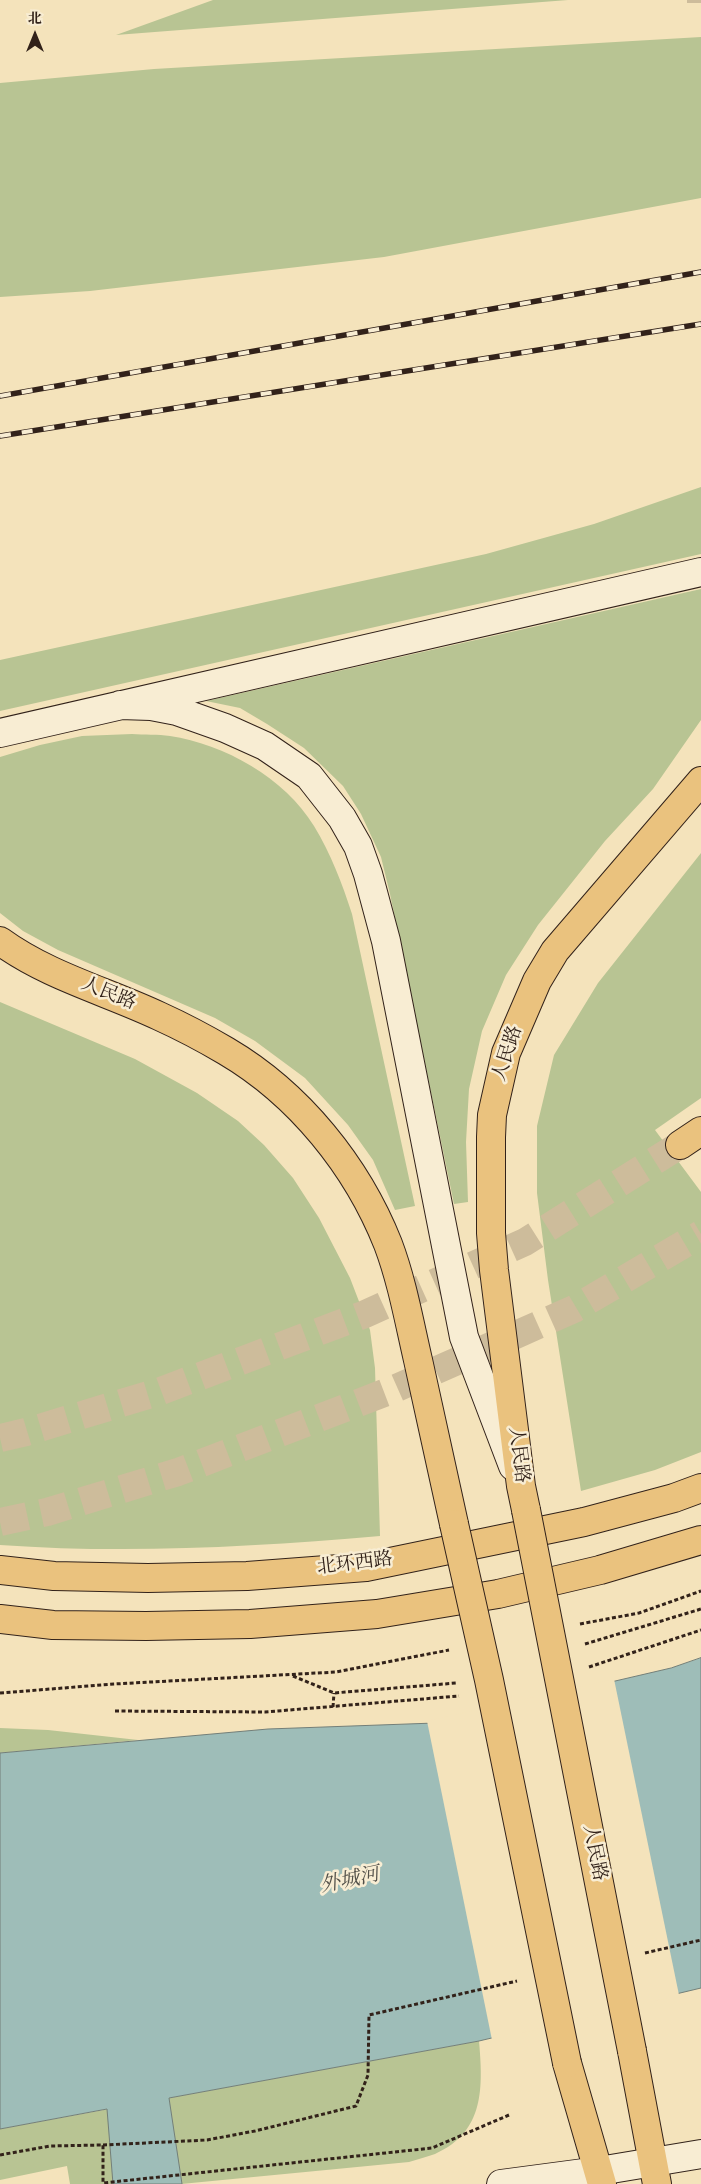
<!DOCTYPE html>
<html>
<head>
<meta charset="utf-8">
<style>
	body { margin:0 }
	#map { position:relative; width:701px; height:2184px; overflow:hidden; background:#f4e3bb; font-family:Vollkorn,"Noto Serif SC",serif }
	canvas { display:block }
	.north { position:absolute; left:10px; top:10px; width:50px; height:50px; -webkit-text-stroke:4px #f8edd3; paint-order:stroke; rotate:0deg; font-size:14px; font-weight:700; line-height:20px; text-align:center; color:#32221a }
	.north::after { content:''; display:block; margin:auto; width:18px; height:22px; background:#32221a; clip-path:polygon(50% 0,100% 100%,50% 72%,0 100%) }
</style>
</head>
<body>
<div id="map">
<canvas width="701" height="2184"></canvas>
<div class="north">北</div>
</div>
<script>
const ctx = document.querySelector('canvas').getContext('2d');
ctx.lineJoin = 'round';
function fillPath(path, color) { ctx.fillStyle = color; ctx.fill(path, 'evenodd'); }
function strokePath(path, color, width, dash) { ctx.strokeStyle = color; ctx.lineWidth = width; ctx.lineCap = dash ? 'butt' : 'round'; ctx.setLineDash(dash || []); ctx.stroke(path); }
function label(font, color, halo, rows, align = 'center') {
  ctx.font = font + ' Vollkorn,"Noto Serif SC",serif'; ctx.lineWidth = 5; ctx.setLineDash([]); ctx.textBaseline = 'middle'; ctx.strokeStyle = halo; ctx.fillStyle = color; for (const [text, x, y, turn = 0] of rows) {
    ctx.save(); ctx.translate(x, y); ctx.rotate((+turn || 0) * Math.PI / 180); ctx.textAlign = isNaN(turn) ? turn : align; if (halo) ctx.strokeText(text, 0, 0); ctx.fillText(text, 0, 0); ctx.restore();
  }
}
fillPath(new Path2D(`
	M 213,0 L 568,0 L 116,35 Z
	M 701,37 L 701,198 L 384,257 L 90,291 L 0,297 L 0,83 L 154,69 Z
	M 701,487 L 701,554 L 0,711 L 0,660 L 486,554 L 594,524 Z
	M 701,589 L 701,720 L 653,789 L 605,841 L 538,925 L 506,975 L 482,1031 L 469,1089 L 466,1142 L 468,1202 L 454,1204 L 390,894 L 381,857 L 361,814 L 343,786 L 304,748 L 267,724 L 240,708 L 206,701 Z
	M 132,734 C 144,735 158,734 170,736 C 224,744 285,778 314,826 C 331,854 342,883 352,914 L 415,1206 L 395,1210 L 373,1160 L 348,1125 L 305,1078 L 255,1041 L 215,1018 L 58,950 L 23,931 L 0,913 L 0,757 L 40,745 L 82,736 Z
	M 701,853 L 701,1098 L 655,1130 L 701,1192 L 701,1452 L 655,1470 L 581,1491 L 548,1280 L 537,1193 L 537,1126 L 554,1055 L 598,983 Z
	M 0,1002 L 135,1059 L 197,1093 L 238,1121 L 264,1145 L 293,1178 L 319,1218 L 350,1278 L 370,1330 L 375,1368 L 380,1536 C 253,1547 127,1554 0,1545 Z
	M 0,1728 L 48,1730 L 138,1740 L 0,1753 Z
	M 479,2041 C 483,2087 485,2132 435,2154 C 427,2157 418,2159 409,2162 L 181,2184 L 70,2184 L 67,2166 L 0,2180 L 0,2129 Z`), '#b8c493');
const water = new Path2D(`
	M 701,1658 L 701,1988 L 479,2041 L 169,2098 L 182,2184 L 113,2184 L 107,2109 L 0,2129 L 0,1753 L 268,1729 L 435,1723 L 671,1668 Z`);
fillPath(water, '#9ebdb8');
strokePath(water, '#737f79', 1);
fillPath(new Path2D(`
	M 614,1679 L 679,1995 L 492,2040 L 427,1721 Z`), '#f4e3bb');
strokePath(new Path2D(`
	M 701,0 L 701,3`), '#cdbc9b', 28, [28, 14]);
strokePath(new Path2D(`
	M 0,1438 L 26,1432 L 158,1392 L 363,1315 L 525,1242 L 680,1145
	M 0,1522 L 47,1512 L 178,1472 L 392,1390 L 574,1309 L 701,1234`), '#cdbc9b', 28, [28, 14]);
const secondary = new Path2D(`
	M 120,705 L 151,706 L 177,711 L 225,728 L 265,746 L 309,776 L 342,818 L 358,846 L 368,874 L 386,941 L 464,1337 L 513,1466
	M 0,733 L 701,572
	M 501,2184 L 599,2171 L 701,2154`);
const primary = new Path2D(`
	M 0,941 C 48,976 106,991 159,1016 C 181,1026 204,1038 226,1051 C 299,1094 357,1166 388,1244 C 402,1281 409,1321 418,1360 C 430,1415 442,1469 454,1524
	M 526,1510 L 521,1486 L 494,1270 L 491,1233 L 491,1137 L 492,1115 L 506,1053 L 537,981 L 555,951 L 701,781
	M 0,1570 L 54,1576 L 148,1578 L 247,1576 L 366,1567 L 584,1522 L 674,1498 L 701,1488
	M 0,1619 L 53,1625 L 146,1626 L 250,1624 L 377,1614 L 498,1594 L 600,1570 L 701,1540
	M 632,2051 L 657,2184
	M 567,2063 L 602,2184`);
const highway = new Path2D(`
	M 680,1145 L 701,1131`);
strokePath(secondary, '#32221a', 30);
strokePath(primary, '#32221a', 30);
strokePath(highway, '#32221a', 30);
strokePath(new Path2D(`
	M 580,1624 L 639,1613 L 701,1591
	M 585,1644 L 701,1609
	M 589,1667 L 701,1630
	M 293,1676 L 334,1693 L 456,1683
	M 0,1693 L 114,1684 L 336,1672 L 449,1650
	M 333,1707 L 334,1693
	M 115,1711 L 265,1712 L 459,1696
	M 645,1953 L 701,1940
	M 103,2145 L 207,2140 L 255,2131 L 356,2106 L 368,2075 L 369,2015 L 517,1981
	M 0,2155 L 50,2146 L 103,2145 L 103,2183 L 432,2148 L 509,2115`), '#32221a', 3, [4, 2.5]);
strokePath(secondary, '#f8edd3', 28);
strokePath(primary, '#eac27e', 28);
strokePath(highway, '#eac27e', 28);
const rail = new Path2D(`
	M 0,396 L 701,272
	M 0,436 L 701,324`);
strokePath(rail, '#32221a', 5.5);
strokePath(rail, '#f8edd3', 4, [11]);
const primaryBridge = new Path2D(`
	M 526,1510 L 632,2051
	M 454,1524 L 489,1680 L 567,2063`);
strokePath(primaryBridge, '#32221a', 30, []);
strokePath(primaryBridge, '#eac27e', 28);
label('19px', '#32221a', '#f8edd3', [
	["人民路",108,995,22],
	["人民路",509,1054,-72],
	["人民路",517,1455,83],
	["北环西路",355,1565,-7],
	["人民路",593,1853,79]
]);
label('italic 20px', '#525049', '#f8edd3', [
	["外城河",350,1882,-12]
]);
</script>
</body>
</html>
